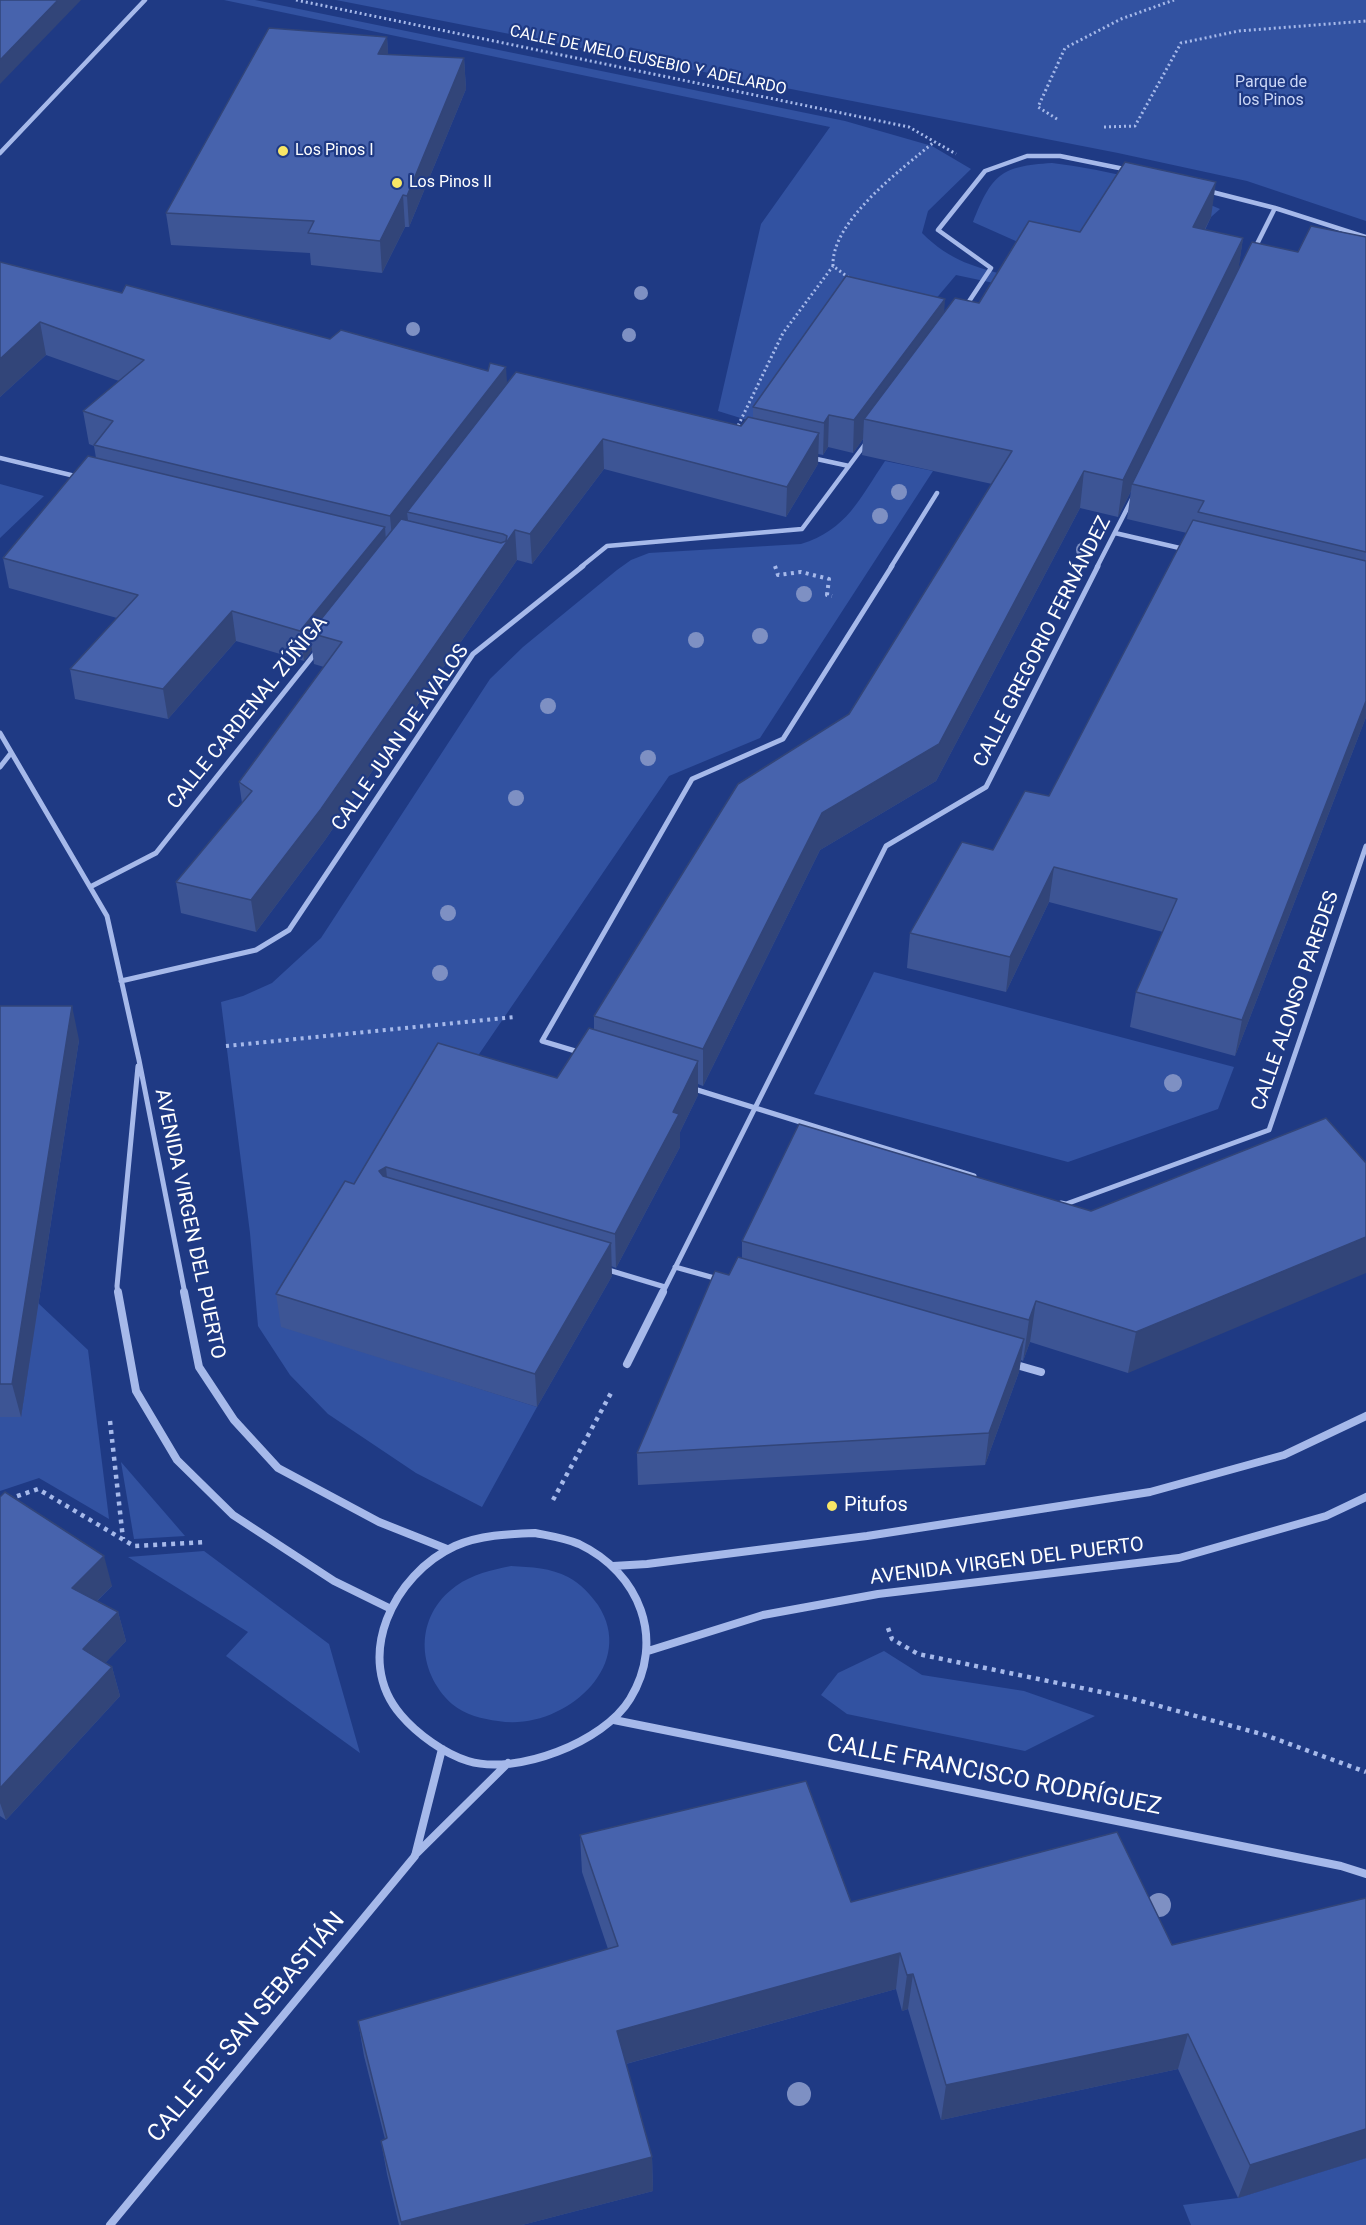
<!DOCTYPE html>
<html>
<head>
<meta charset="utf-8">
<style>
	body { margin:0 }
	canvas { display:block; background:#1f3a84 }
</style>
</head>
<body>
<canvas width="1366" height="2225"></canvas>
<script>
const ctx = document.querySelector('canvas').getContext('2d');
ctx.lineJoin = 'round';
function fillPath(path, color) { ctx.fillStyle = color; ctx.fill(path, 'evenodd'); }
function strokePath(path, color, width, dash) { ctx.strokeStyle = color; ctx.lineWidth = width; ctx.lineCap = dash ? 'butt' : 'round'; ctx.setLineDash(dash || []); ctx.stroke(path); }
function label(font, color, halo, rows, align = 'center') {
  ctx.font = font + ' Roboto,sans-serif'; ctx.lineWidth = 4.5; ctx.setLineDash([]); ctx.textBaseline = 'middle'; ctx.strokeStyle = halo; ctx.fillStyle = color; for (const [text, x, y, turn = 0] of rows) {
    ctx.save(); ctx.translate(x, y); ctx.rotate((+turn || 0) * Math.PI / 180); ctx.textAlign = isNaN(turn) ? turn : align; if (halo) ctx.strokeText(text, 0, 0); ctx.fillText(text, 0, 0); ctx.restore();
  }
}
fillPath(new Path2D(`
	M 224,0 L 255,0 L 845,121 L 932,146 L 971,169 L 928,211 L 922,233 C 951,262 976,267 1013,277 L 1008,286 L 956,275 L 934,301 L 763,425 L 718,411 L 761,224 L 830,127 Z
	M 336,0 L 1366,0 L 1366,221 L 1247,181 L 1118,153 Z
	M 1052,163 C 1110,170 1167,185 1220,209 L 1211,217 L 1121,197 L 1093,241 L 1018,242 L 973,222 C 992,175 1000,166 1052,163 Z
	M 885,461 L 933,471 L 760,738 L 669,776 L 460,1082 L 282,1326 L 537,1407 L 482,1507 L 416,1473 L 328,1414 L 290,1375 L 258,1326 L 250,1233 L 221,1002 L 243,996 L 272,983 L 321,938 L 490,679 L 523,647 L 617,570 L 631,560 L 649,553 L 801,544 C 847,530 860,498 885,461 Z
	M 0,484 L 44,496 L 0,538 Z
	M 874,972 L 1234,1067 L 1218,1109 L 1068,1162 L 814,1094 Z
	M 38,1303 L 88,1350 L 109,1519 L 39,1478 L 0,1491 L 0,1417 L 21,1417 Z
	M 121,1462 L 185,1536 L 134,1539 Z
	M 204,1551 L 329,1644 L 360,1753 L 226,1656 L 248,1632 L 128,1557 Z
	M 511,1566 C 531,1567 551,1568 568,1577 C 581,1584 590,1594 598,1605 C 639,1668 560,1732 498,1721 C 483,1719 465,1715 452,1704 C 416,1671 414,1616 456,1586 C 473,1574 491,1570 511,1566 Z
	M 884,1651 L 922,1675 L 1024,1691 L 1095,1716 L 1025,1751 L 847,1714 L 821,1695 L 838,1673 Z
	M 1366,2158 L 1366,2225 L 1191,2225 L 1183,2205 L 1238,2198 Z`), '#3252a1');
strokePath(new Path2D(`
	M 296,0 L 909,127 L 956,154
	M 1057,119 L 1038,107 L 1065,48 L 1121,19 L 1174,0
	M 1104,127 L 1135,126 L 1181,43 L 1239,31 L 1366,21
	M 849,278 L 833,266 C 831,221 902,169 934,142
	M 736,430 L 783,333 L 833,266`), '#a6b9ea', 3, [2, 3]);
strokePath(new Path2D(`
	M 775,566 L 778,575 L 801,572 L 829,579 L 827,595 L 832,596
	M 226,1046 L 515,1017`), '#a6b9ea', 4, [3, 4.5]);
strokePath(new Path2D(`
	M 110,1421 L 123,1539
	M 553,1500 L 611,1393
	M 0,1502 L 38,1489 L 134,1546 L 206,1542
	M 888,1628 L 892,1639 L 918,1654 L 1130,1698 L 1265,1735 L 1366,1772`), '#a6b9ea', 4.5, [4, 5]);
strokePath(new Path2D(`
	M 0,153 L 145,0
	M 1208,191 L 1275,208 L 1366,237
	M 1254,250 L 1275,208
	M 966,306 L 991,268 L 938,230 L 985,171 L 1027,156 L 1060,156 L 1129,170
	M 0,458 L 79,477
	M 812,458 L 849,466
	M 1115,533 L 1184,549
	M 581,567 L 607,546 L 802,529 L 866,443
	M 891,567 L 937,493
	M 1097,567 L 1132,499`), '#a6b9ea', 4.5);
strokePath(new Path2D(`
	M 0,733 L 107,916 L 139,1060 L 185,1294
	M 0,767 L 11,753
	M 90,887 L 156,853 L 317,651
	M 121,981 L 256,950 L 289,930 L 473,654 L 583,566
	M 582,1053 L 542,1041 L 692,779 L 783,739 L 892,566
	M 691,1088 L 974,1176
	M 1061,1203 L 1066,1204 L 1269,1130 L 1366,846
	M 675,1267 L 718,1279
	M 605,1269 L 665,1287
	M 118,1294 L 117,1286 L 138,1066
	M 662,1294 L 886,846 L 986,787 L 1098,566`), '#a6b9ea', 5);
strokePath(new Path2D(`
	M 118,1292 L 136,1391 L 177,1460 L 233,1515 L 334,1581 L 389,1608
	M 184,1292 L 199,1367 L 234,1420 L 278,1468 L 379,1522 L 447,1549
	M 627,1364 L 663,1292
	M 1013,1364 L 1041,1372
	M 535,1533 C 550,1536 565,1538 579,1544 C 640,1573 666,1640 630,1699 C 604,1742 516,1776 468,1761 C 445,1754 417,1734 401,1715 C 352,1658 394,1574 455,1546 C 480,1535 508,1534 535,1533 Z
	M 613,1566 L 647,1564 L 867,1536 L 1150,1492 L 1284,1455 L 1366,1416
	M 648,1651 L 763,1615 L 878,1594 L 1179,1558 L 1326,1516 L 1366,1497
	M 614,1720 L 1341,1866 L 1366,1874
	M 415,1855 L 508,1763
	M 110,2225 L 415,1856 L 442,1749`), '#a6b9ea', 8);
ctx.fillStyle = '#7e90c3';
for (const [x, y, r] of [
	[641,293,7],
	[413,329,7],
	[629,335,7],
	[899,492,8],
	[880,516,8],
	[1084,550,8],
	[804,594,8],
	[760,636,8],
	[696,640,8],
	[548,706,8],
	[648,758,8],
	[516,798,8],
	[448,913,8],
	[440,973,8],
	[1173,1083,9],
	[1159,1905,12],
	[799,2094,12]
]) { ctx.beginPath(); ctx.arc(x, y, r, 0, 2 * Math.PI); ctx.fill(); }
fillPath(new Path2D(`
	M 387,37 L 388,55 L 464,58 L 466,89 L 409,227 L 405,227 L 382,273 L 311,265 L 310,253 L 171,245 L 166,213 Z
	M 1211,217 L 1205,230 L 1243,238 L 1238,270 L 1298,252 L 1366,237 L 1366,717 L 1235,1056 L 1130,1027 L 1136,992 L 1163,932 L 1049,902 L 1006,992 L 907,968 L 910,933 L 993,850 L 1049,796 L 1187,533 L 1127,519 L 1131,491 L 1118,517 L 1080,508 L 936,781 L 820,850 L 703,1086 L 698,1084 L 698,1095 L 680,1132 L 680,1147 L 616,1268 L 611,1266 L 612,1276 L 537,1407 L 281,1327 L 276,1294 L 354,1184 L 557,1078 L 594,1029 L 594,1016 L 849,714 L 992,484 L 862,455 L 863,439 L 853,453 L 828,447 L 823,455 L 818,454 L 818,464 L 786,517 L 604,469 L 532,564 L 517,560 L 325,840 L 256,932 L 181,913 L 176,882 L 242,803 L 239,782 L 324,667 L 314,664 L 312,650 L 304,661 L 236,641 L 168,719 L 75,699 L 70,669 L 117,618 L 9,588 L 3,558 L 96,458 L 94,446 L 89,444 L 83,411 L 119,381 L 46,355 L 0,397 L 0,262 L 122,293 L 330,339 L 507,383 L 741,426 L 753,418 L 753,407 L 944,313 L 979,303 L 1080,232 Z
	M 0,1006 L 79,1040 L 21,1417 L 0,1417 Z
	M 1326,1118 L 1128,1373 L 1030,1342 L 1023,1361 L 1021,1360 L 1019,1372 L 985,1465 L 638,1485 L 637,1453 L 729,1275 L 742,1258 L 742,1241 L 1091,1211 Z
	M 0,1497 L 112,1586 L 97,1601 L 118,1612 L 126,1641 L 105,1663 L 112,1667 L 120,1696 L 6,1820 L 0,1816 Z
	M 580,1835 L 851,1902 L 1172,1945 L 1366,1898 L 1366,2158 L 1238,2198 L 1178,2069 L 941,2120 L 908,2009 L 902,2011 L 896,1989 L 626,2064 L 652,2157 L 653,2191 L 522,2225 L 399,2225 L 387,2174 L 381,2141 L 385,2139 L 364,2056 L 358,2021 L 608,1949 L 582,1872 Z`), '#3d5595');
fillPath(new Path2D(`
	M 58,0 L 81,0 L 0,84 L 0,60 Z
	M 387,37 L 389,68 L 378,54 Z
	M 464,58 L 466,89 L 409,227 L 407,196 Z
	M 1216,182 L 1211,217 L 1188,262 L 1193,227 Z
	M 403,195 L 405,227 L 382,273 L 380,241 Z
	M 1243,238 L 1238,273 L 1132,484 L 1131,491 L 1118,517 L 1123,480 Z
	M 945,299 L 943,331 L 864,419 L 863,439 L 853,453 L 854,420 Z
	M 40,322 L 46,355 L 0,397 L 0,359 Z
	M 506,367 L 508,399 L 407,512 L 409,529 L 393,549 L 390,516 Z
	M 829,415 L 828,447 L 823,455 L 824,423 Z
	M 819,433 L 818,464 L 786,517 L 787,487 Z
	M 603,439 L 604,469 L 532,564 L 530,534 Z
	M 1084,471 L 1080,508 L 936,781 L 820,850 L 703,1086 L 703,1049 L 822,813 Z
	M 385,527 L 387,557 L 310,633 L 312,650 L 304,661 L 300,631 Z
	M 515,530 L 517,560 L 325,840 L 256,932 L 251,900 Z
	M 232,611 L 236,641 L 168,719 L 163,689 Z
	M 1366,701 L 1366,717 L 1235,1056 L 1242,1020 Z
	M 1054,867 L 1049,902 L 1006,992 L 1010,957 Z
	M 72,1006 L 79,1040 L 21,1417 L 12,1384 Z
	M 698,1061 L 698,1095 L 680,1132 L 680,1147 L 616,1268 L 615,1234 L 673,1112 Z
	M 386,1167 L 389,1200 L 379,1171 Z
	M 1366,1237 L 1366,1273 L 1128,1373 L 1136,1332 Z
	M 611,1243 L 612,1276 L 537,1407 L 535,1374 Z
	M 1036,1301 L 1030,1342 L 1023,1361 L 1029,1320 Z
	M 1024,1339 L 1019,1372 L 985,1465 L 989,1433 Z
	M 104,1556 L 112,1586 L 80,1617 L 72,1588 Z
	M 118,1612 L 126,1641 L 91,1678 L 83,1649 Z
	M 112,1667 L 120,1696 L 6,1820 L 0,1803 L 0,1788 Z
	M 900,1953 L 896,1989 L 618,2066 L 617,2031 Z
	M 913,1974 L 908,2009 L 902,2011 L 907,1975 Z
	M 1188,2034 L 1178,2069 L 941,2120 L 946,2085 Z
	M 1366,2129 L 1366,2158 L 1238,2198 L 1250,2165 Z
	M 652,2157 L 653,2191 L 522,2225 L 401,2225 L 401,2222 Z`), '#324579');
const building = new Path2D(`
	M 0,0 L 58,0 L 0,60 Z
	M 269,28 L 387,37 L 378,54 L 464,58 L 407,196 L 403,195 L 380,241 L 308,233 L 314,221 L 166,213 Z
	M 1125,162 L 1216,182 L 1193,227 L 1243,238 L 1123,480 L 1084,471 L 939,744 L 822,813 L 703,1049 L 594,1016 L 738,784 L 849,714 L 1012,451 L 864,419 L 955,298 L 979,303 L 1029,221 L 1080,232 Z
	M 1311,226 L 1366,237 L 1366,552 L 1198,512 L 1204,501 L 1132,484 L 1252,242 L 1298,252 Z
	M 0,262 L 122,293 L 126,285 L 330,339 L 341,330 L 488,371 L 490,363 L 506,367 L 390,516 L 94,445 L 113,421 L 83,411 L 144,360 L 40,322 L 0,359 Z
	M 846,276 L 945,299 L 854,420 L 829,415 L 824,423 L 753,407 Z
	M 516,372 L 741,426 L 748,417 L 819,433 L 787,487 L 603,439 L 530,534 L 515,530 L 321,809 L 251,900 L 176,882 L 252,791 L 239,782 L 342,642 L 310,633 L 401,519 L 501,543 L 506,541 L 507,536 L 503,534 L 407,512 Z
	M 88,456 L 385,527 L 300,631 L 232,611 L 163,689 L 70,669 L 138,595 L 3,558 Z
	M 1193,520 L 1366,561 L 1366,701 L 1242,1020 L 1136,992 L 1177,899 L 1054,867 L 1010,957 L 910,933 L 962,842 L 993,850 L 1025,791 L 1049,796 Z
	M 0,1006 L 72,1006 L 12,1384 L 0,1384 Z
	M 589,1028 L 698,1061 L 673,1112 L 679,1114 L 615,1234 L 386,1167 L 379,1171 L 383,1176 L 611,1243 L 535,1374 L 276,1294 L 345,1181 L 354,1184 L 438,1043 L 557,1078 Z
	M 1326,1118 L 1366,1163 L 1366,1237 L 1136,1332 L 1036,1301 L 1029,1320 L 742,1241 L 799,1124 L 1091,1211 Z
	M 738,1257 L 1024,1339 L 989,1433 L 637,1453 L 715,1271 L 729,1275 Z
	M 5,1492 L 104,1556 L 72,1588 L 118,1612 L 83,1649 L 112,1667 L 0,1788 L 0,1497 Z
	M 806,1781 L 851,1902 L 1117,1832 L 1172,1945 L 1366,1898 L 1366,2129 L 1250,2165 L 1188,2034 L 946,2085 L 913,1974 L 907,1975 L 900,1953 L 617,2031 L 652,2157 L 401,2222 L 381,2141 L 387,2138 L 358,2021 L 618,1946 L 580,1835 Z`);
fillPath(building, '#4763ad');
strokePath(building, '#324579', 1.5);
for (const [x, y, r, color] of [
	[283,151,6,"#f8e666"],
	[397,183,6,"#f8e666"],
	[832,1506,6,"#f8e666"]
]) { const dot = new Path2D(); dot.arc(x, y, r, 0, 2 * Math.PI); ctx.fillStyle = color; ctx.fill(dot); strokePath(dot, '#1f3a84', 2); }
label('16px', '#fff', '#1f3a84', [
	["CALLE DE MELO EUSEBIO Y ADELARDO",648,61,12]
]);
label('16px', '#cbd7f7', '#1f3a84', [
	["Parque de",1271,83],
	["los Pinos",1271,101]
]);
label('16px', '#fff', '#1f3a84', [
	["Los Pinos I",295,151],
	["Los Pinos II",409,183]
], 'left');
label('20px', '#fff', '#1f3a84', [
	["CALLE GREGORIO FERNÁNDEZ",1043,642,-63],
	["CALLE CARDENAL ZÚÑIGA",248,713,-51],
	["CALLE JUAN DE ÁVALOS",401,738,-55],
	["CALLE ALONSO PAREDES",1296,1001,-71],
	["AVENIDA VIRGEN DEL PUERTO",189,1224,78],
	["AVENIDA VIRGEN DEL PUERTO",1007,1562,-7]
]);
label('20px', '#fff', '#1f3a84', [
	["Pitufos",844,1506]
], 'left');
label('24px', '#fff', '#1f3a84', [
	["CALLE FRANCISCO RODRÍGUEZ",994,1776,11],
	["CALLE DE SAN SEBASTIÁN",247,2028,-50]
]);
</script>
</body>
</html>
